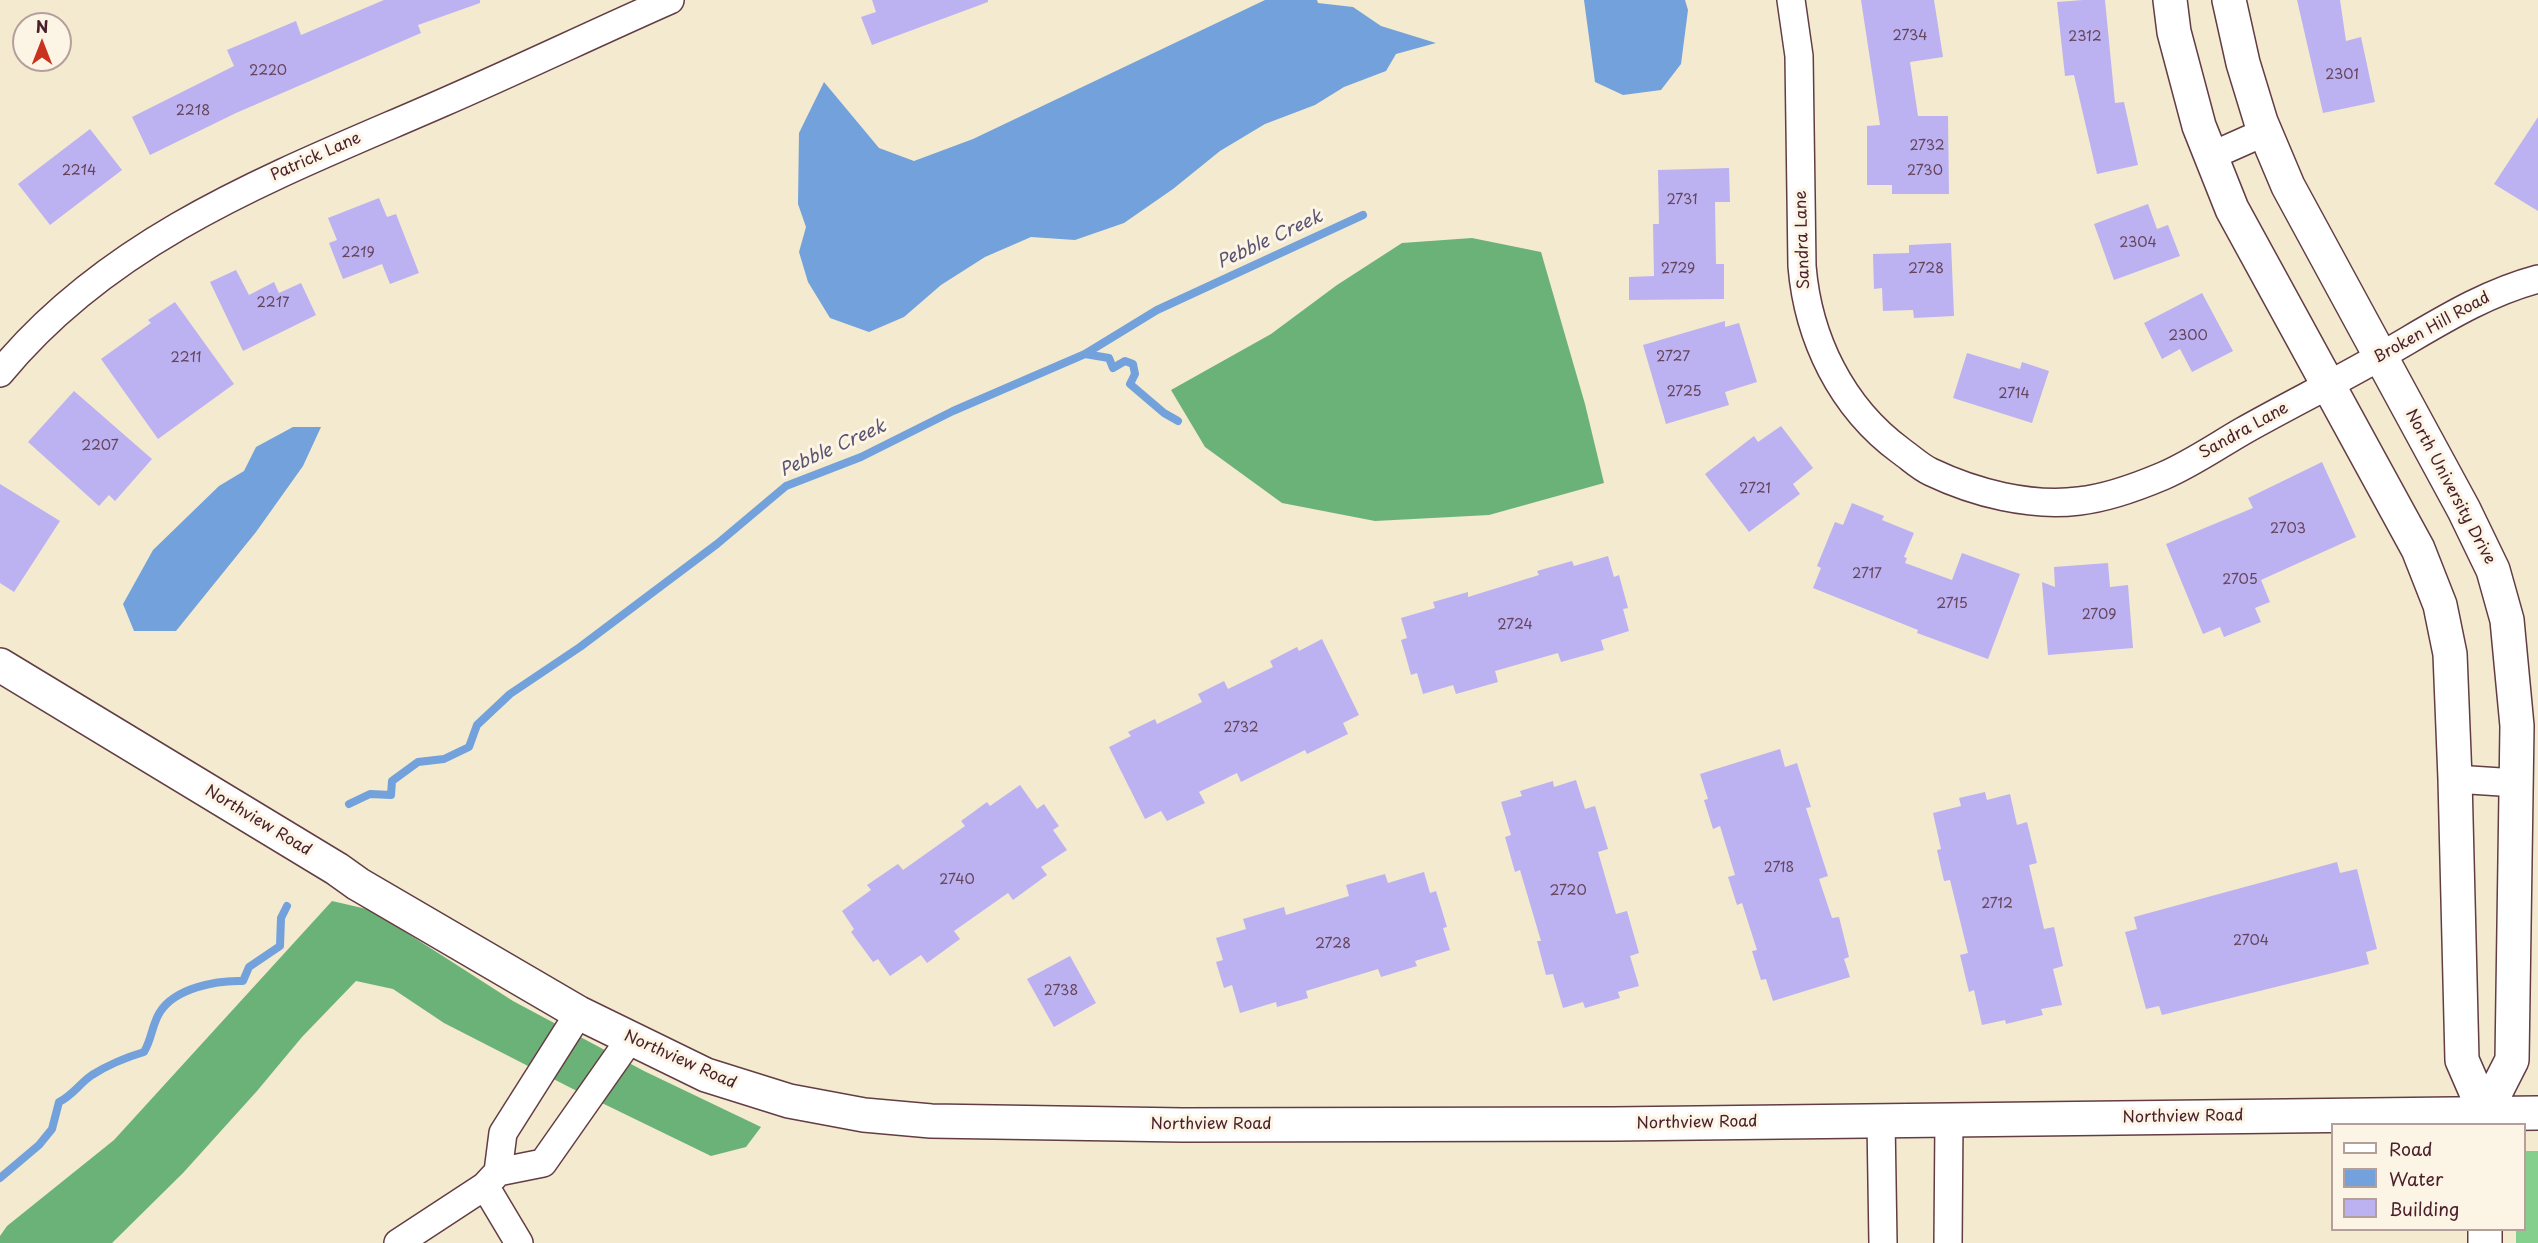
<!DOCTYPE html>
<html>
<head>
<meta charset="utf-8">
<style>
	body { margin:0 }
	#map { position:relative; width:2538px; height:1243px; overflow:hidden; background:#f3ead0; font-family:"Playpen Sans",sans-serif }
	canvas { display:block }
	.legend { position:absolute; left:2331px; top:1123px; width:195px; height:108px; box-sizing:border-box; background:#fcf5e5; border:2px solid #b59f9b; margin:0; padding:8px 10px; list-style:none; font-size:18px; color:#4a1f2b }
	.legend li { display:flex; align-items:center; gap:12px; height:30px }
	.legend b { width:30px; border:2px solid #b59f9b }
	.north { position:absolute; left:12px; top:12px; width:60px; height:60px; box-sizing:border-box; background:#fcf5e5; border:2px solid #b59f9b; border-radius:50%; rotate:0deg; font-size:16px; font-weight:700; line-height:24px; text-align:center; color:#4a1f2b }
	.north::after { content:''; display:block; margin:auto; width:21px; height:27px; background:#c8321e; clip-path:polygon(50% 0,100% 100%,50% 72%,0 100%) }
</style>
</head>
<body>
<div id="map">
<canvas width="2538" height="1243"></canvas>
<ul class="legend">
<li><b style="height:8px;background:#fff"></b>Road</li>
<li><b style="height:16px;background:#72a1db"></b>Water</li>
<li><b style="height:16px;background:#bcb2f1"></b>Building</li>
</ul>
<div class="north">N</div>
</div>
<script>
const ctx = document.querySelector('canvas').getContext('2d');
ctx.lineJoin = 'round';
function fillPath(path, color) { ctx.fillStyle = color; ctx.fill(path, 'evenodd'); }
function strokePath(path, color, width, dash) { ctx.strokeStyle = color; ctx.lineWidth = width; ctx.lineCap = dash ? 'butt' : 'round'; ctx.setLineDash(dash || []); ctx.stroke(path); }
function label(font, color, halo, rows, align = 'center') {
  ctx.font = font + ' "Playpen Sans",sans-serif'; ctx.lineWidth = 6; ctx.setLineDash([]); ctx.textBaseline = 'middle'; ctx.strokeStyle = halo; ctx.fillStyle = color; for (const [text, x, y, turn = 0] of rows) {
    ctx.save(); ctx.translate(x, y); ctx.rotate((+turn || 0) * Math.PI / 180); ctx.textAlign = isNaN(turn) ? turn : align; if (halo) ctx.strokeText(text, 0, 0); ctx.fillText(text, 0, 0); ctx.restore();
  }
}
fillPath(new Path2D(`
	M 2526,1151 L 2538,1151 L 2538,1243 L 2516,1243 L 2516,1230 L 2524,1230 L 2524,1152 Z`), '#84cf8c');
fillPath(new Path2D(`
	M 1472,238 L 1541,252 L 1585,404 L 1604,483 L 1489,515 L 1375,521 L 1282,503 L 1205,447 L 1171,390 L 1271,334 L 1337,285 L 1402,243 Z
	M 332,901 L 371,910 L 513,1001 L 644,1071 L 761,1127 L 746,1147 L 711,1156 L 571,1088 L 444,1023 L 393,989 L 356,981 L 302,1037 L 257,1091 L 183,1173 L 112,1243 L 0,1243 L 0,1236 L 7,1226 L 114,1140 Z`), '#6bb278');
fillPath(new Path2D(`
	M 1265,0 L 1317,0 L 1318,3 L 1353,7 L 1381,26 L 1436,43 L 1396,54 L 1386,71 L 1344,87 L 1315,105 L 1265,124 L 1220,151 L 1173,189 L 1124,223 L 1075,240 L 1031,237 L 985,257 L 941,285 L 904,317 L 869,332 L 830,318 L 808,282 L 799,252 L 806,227 L 798,204 L 799,133 L 824,82 L 879,148 L 914,161 L 973,139 Z
	M 1584,0 L 1685,0 L 1688,10 L 1681,64 L 1661,90 L 1623,95 L 1595,82 Z
	M 293,427 L 321,427 L 303,466 L 256,532 L 176,631 L 134,631 L 123,604 L 153,550 L 219,486 L 244,471 L 256,447 Z`), '#72a1db');
strokePath(new Path2D(`
	M 1085,354 L 1109,358 L 1113,368 L 1125,361 L 1133,364 L 1135,374 L 1130,384 L 1164,413 L 1178,421
	M 349,804 L 370,794 L 391,795 L 392,781 L 418,762 L 444,759 L 469,747 L 477,725 L 510,694 L 580,647 L 717,544 L 786,486 L 861,457 L 953,411 L 1085,354 L 1157,310 L 1363,215
	M 0,1178 L 39,1145 L 52,1129 L 59,1102 C 73,1095 80,1083 92,1075 C 108,1065 127,1057 144,1052 C 152,1039 152,1024 160,1012 C 175,988 217,980 243,981 L 249,967 L 280,946 L 281,918 L 287,906`), '#72a1db', 8);
fillPath(new Path2D(`
	M 384,0 L 480,0 L 480,3 L 418,25 L 421,33 L 236,113 L 150,155 L 132,117 L 234,66 L 227,50 L 296,21 L 301,35 Z
	M 872,0 L 988,0 L 988,2 L 872,45 L 861,17 L 876,12 Z
	M 1861,0 L 1934,0 L 1943,57 L 1910,62 L 1918,116 L 1948,116 L 1949,194 L 1892,194 L 1892,185 L 1867,185 L 1867,126 L 1880,125 Z
	M 2083,0 L 2105,0 L 2115,103 L 2124,102 L 2138,165 L 2097,174 L 2074,75 L 2065,76 L 2057,2 Z
	M 2297,0 L 2340,0 L 2346,41 L 2361,37 L 2375,102 L 2323,113 Z
	M 2538,117 L 2538,211 L 2494,184 Z
	M 90,129 L 122,170 L 50,225 L 18,184 Z
	M 1729,168 L 1730,202 L 1715,202 L 1716,264 L 1724,264 L 1724,299 L 1629,300 L 1629,277 L 1654,276 L 1653,224 L 1659,224 L 1658,170 Z
	M 379,198 L 387,217 L 396,214 L 419,273 L 390,284 L 382,264 L 343,279 L 329,243 L 337,240 L 328,218 Z
	M 2148,204 L 2157,229 L 2168,225 L 2180,256 L 2114,280 L 2094,224 Z
	M 1951,243 L 1954,316 L 1914,318 L 1913,310 L 1883,311 L 1882,288 L 1874,289 L 1873,254 L 1909,253 L 1909,245 Z
	M 236,270 L 249,295 L 274,282 L 279,293 L 301,283 L 316,315 L 243,351 L 210,282 Z
	M 2202,293 L 2233,351 L 2192,372 L 2180,349 L 2162,359 L 2144,323 Z
	M 175,302 L 234,384 L 158,439 L 101,359 L 151,323 L 148,320 Z
	M 1725,321 L 1725,327 L 1739,323 L 1757,382 L 1725,392 L 1729,405 L 1666,424 L 1643,345 Z
	M 1967,353 L 2020,369 L 2022,362 L 2049,371 L 2032,423 L 1953,398 Z
	M 74,391 L 152,459 L 115,501 L 109,495 L 99,506 L 28,442 Z
	M 1781,426 L 1813,468 L 1793,484 L 1800,494 L 1749,532 L 1705,474 L 1754,436 L 1758,442 Z
	M 2322,462 L 2356,537 L 2261,580 L 2270,602 L 2255,608 L 2261,622 L 2224,637 L 2220,627 L 2203,634 L 2166,544 L 2253,508 L 2248,498 Z
	M 0,484 L 60,521 L 14,592 L 0,583 Z
	M 1852,503 L 1884,516 L 1882,520 L 1914,533 L 1904,557 L 1907,558 L 1905,563 L 1952,580 L 1962,553 L 2020,574 L 1988,659 L 1917,633 L 1918,630 L 1813,588 L 1821,568 L 1817,566 L 1835,522 L 1843,525 Z
	M 1608,556 L 1614,577 L 1619,575 L 1628,608 L 1623,609 L 1629,631 L 1601,640 L 1604,650 L 1561,662 L 1558,653 L 1495,671 L 1498,682 L 1456,694 L 1453,685 L 1423,694 L 1417,673 L 1411,675 L 1406,657 L 1401,640 L 1407,638 L 1401,618 L 1435,608 L 1433,602 L 1468,592 L 1468,597 L 1539,575 L 1537,571 L 1572,561 L 1574,566 Z
	M 2108,563 L 2110,587 L 2128,585 L 2133,648 L 2048,655 L 2042,582 L 2055,587 L 2054,567 Z
	M 1322,639 L 1359,715 L 1343,723 L 1348,734 L 1307,754 L 1305,750 L 1241,782 L 1237,773 L 1199,792 L 1205,803 L 1167,821 L 1161,811 L 1145,819 L 1109,747 L 1131,736 L 1128,732 L 1155,719 L 1157,724 L 1202,702 L 1198,694 L 1224,681 L 1228,689 L 1273,667 L 1270,661 L 1297,647 L 1299,651 Z
	M 1780,749 L 1785,767 L 1797,763 L 1811,807 L 1806,808 L 1828,876 L 1819,879 L 1832,918 L 1839,917 L 1849,957 L 1844,959 L 1850,977 L 1773,1001 L 1766,979 L 1761,980 L 1752,951 L 1757,950 L 1742,903 L 1737,905 L 1728,877 L 1735,875 L 1720,826 L 1713,829 L 1704,800 L 1708,799 L 1700,774 Z
	M 1576,780 L 1585,809 L 1595,806 L 1608,849 L 1598,852 L 1616,914 L 1627,911 L 1639,953 L 1630,956 L 1639,986 L 1618,992 L 1620,998 L 1585,1008 L 1583,1002 L 1563,1008 L 1553,974 L 1546,975 L 1537,941 L 1541,941 L 1520,870 L 1515,872 L 1505,837 L 1511,835 L 1501,802 L 1522,796 L 1520,791 L 1553,781 L 1554,787 Z
	M 1020,785 L 1037,809 L 1044,804 L 1052,816 L 1059,826 L 1053,830 L 1067,850 L 1041,867 L 1047,875 L 1013,900 L 1008,893 L 954,931 L 960,939 L 927,963 L 921,955 L 890,976 L 878,959 L 873,962 L 851,932 L 854,929 L 842,911 L 871,890 L 867,885 L 898,864 L 903,870 L 965,826 L 961,821 L 987,802 L 990,806 Z
	M 1985,792 L 1987,800 L 2010,794 L 2017,825 L 2027,822 L 2037,863 L 2029,865 L 2044,929 L 2054,927 L 2063,966 L 2053,969 L 2062,1005 L 2041,1009 L 2043,1015 L 2006,1024 L 2005,1020 L 1982,1025 L 1974,990 L 1969,992 L 1960,955 L 1968,953 L 1950,880 L 1944,881 L 1937,850 L 1941,849 L 1933,813 L 1961,806 L 1959,798 Z
	M 2337,862 L 2340,873 L 2357,869 L 2377,949 L 2366,952 L 2369,964 L 2162,1015 L 2159,1006 L 2146,1009 L 2125,932 L 2137,929 L 2134,917 Z
	M 1424,872 L 1430,893 L 1436,891 L 1447,927 L 1443,928 L 1450,950 L 1415,961 L 1417,966 L 1381,977 L 1378,969 L 1306,991 L 1308,998 L 1277,1007 L 1276,1002 L 1240,1013 L 1232,985 L 1224,988 L 1216,962 L 1223,960 L 1216,938 L 1246,929 L 1243,919 L 1284,907 L 1286,915 L 1349,896 L 1346,885 L 1385,874 L 1388,883 Z
	M 1070,956 L 1096,1003 L 1054,1027 L 1027,979 Z`), '#bcb2f1');
const street = new Path2D(`
	M 1791,0 L 1799,56 L 1802,266 C 1808,338 1841,407 1901,451 C 1911,458 1920,467 1931,472 C 1975,493 2030,507 2079,501 C 2107,498 2137,487 2163,476 C 2191,464 2217,446 2243,431 C 2289,405 2336,382 2381,356 C 2432,327 2481,294 2538,279
	M 2211,156 L 2265,132
	M 0,373 C 114,234 282,173 442,103 C 518,70 593,34 670,0
	M 2455,779 L 2516,783
	M 579,1013 L 503,1133 L 498,1172 L 543,1163 L 630,1039
	M 1881,1120 L 1883,1243
	M 485,1186 L 519,1243
	M 398,1243 L 485,1186 L 498,1172
	M 1948,1243 L 1949,1120`);
const secondary = new Path2D(`
	M 2170,0 L 2174,32 L 2199,126 L 2232,209 L 2418,549 L 2440,605 L 2450,654 L 2455,779 L 2462,1060 L 2485,1113 L 2485,1124
	M 2229,0 L 2243,63 L 2261,122 L 2288,186 L 2464,510 L 2493,570 L 2507,620 L 2517,726 L 2512,1060 L 2485,1113
	M 0,665 L 337,869 L 358,884 L 579,1013 L 706,1075 L 789,1101 L 864,1115 L 931,1121 L 1183,1125 L 1614,1124 L 2538,1113
	M 2485,1230 L 2485,1243`);
strokePath(street, '#633d44', 30);
strokePath(secondary, '#633d44', 36);
strokePath(street, '#fff', 27);
strokePath(secondary, '#fff', 33);
label('14px', '#66445c', null, [
	["2734",1910,36],
	["2312",2085,37],
	["2220",268,71],
	["2301",2342,75],
	["2218",193,111],
	["2732",1927,146],
	["2214",79,171],
	["2730",1925,171],
	["2731",1682,200],
	["2304",2138,243],
	["2219",358,253],
	["2729",1678,269],
	["2728",1926,269],
	["2217",273,303],
	["2300",2188,336],
	["2727",1673,357],
	["2211",186,358],
	["2725",1684,392],
	["2714",2014,394],
	["2207",100,446],
	["2721",1755,489],
	["2703",2288,529],
	["2717",1867,574],
	["2705",2240,580],
	["2715",1952,604],
	["2709",2099,615],
	["2724",1515,625],
	["2732",1241,728],
	["2718",1779,868],
	["2740",957,880],
	["2720",1568,891],
	["2712",1997,904],
	["2704",2251,941],
	["2728",1333,944],
	["2738",1061,991]
]);
label('16px', '#4a1f2b', '#fcf5e5', [
	["Patrick Lane",316,157,-24],
	["Sandra Lane",1803,240,-92],
	["Broken Hill Road",2432,328,-29],
	["Sandra Lane",2244,431,-29],
	["North University Drive",2450,487,62],
	["Northview Road",258,821,31],
	["Northview Road",680,1060,24],
	["Northview Road",2183,1117,-1],
	["Northview Road",1697,1123,-1],
	["Northview Road",1211,1125]
]);
label('italic 18px', '#5a5371', '#fcf5e5', [
	["Pebble Creek",1270,240,-25],
	["Pebble Creek",833,449,-24]
]);
</script>
</body>
</html>
